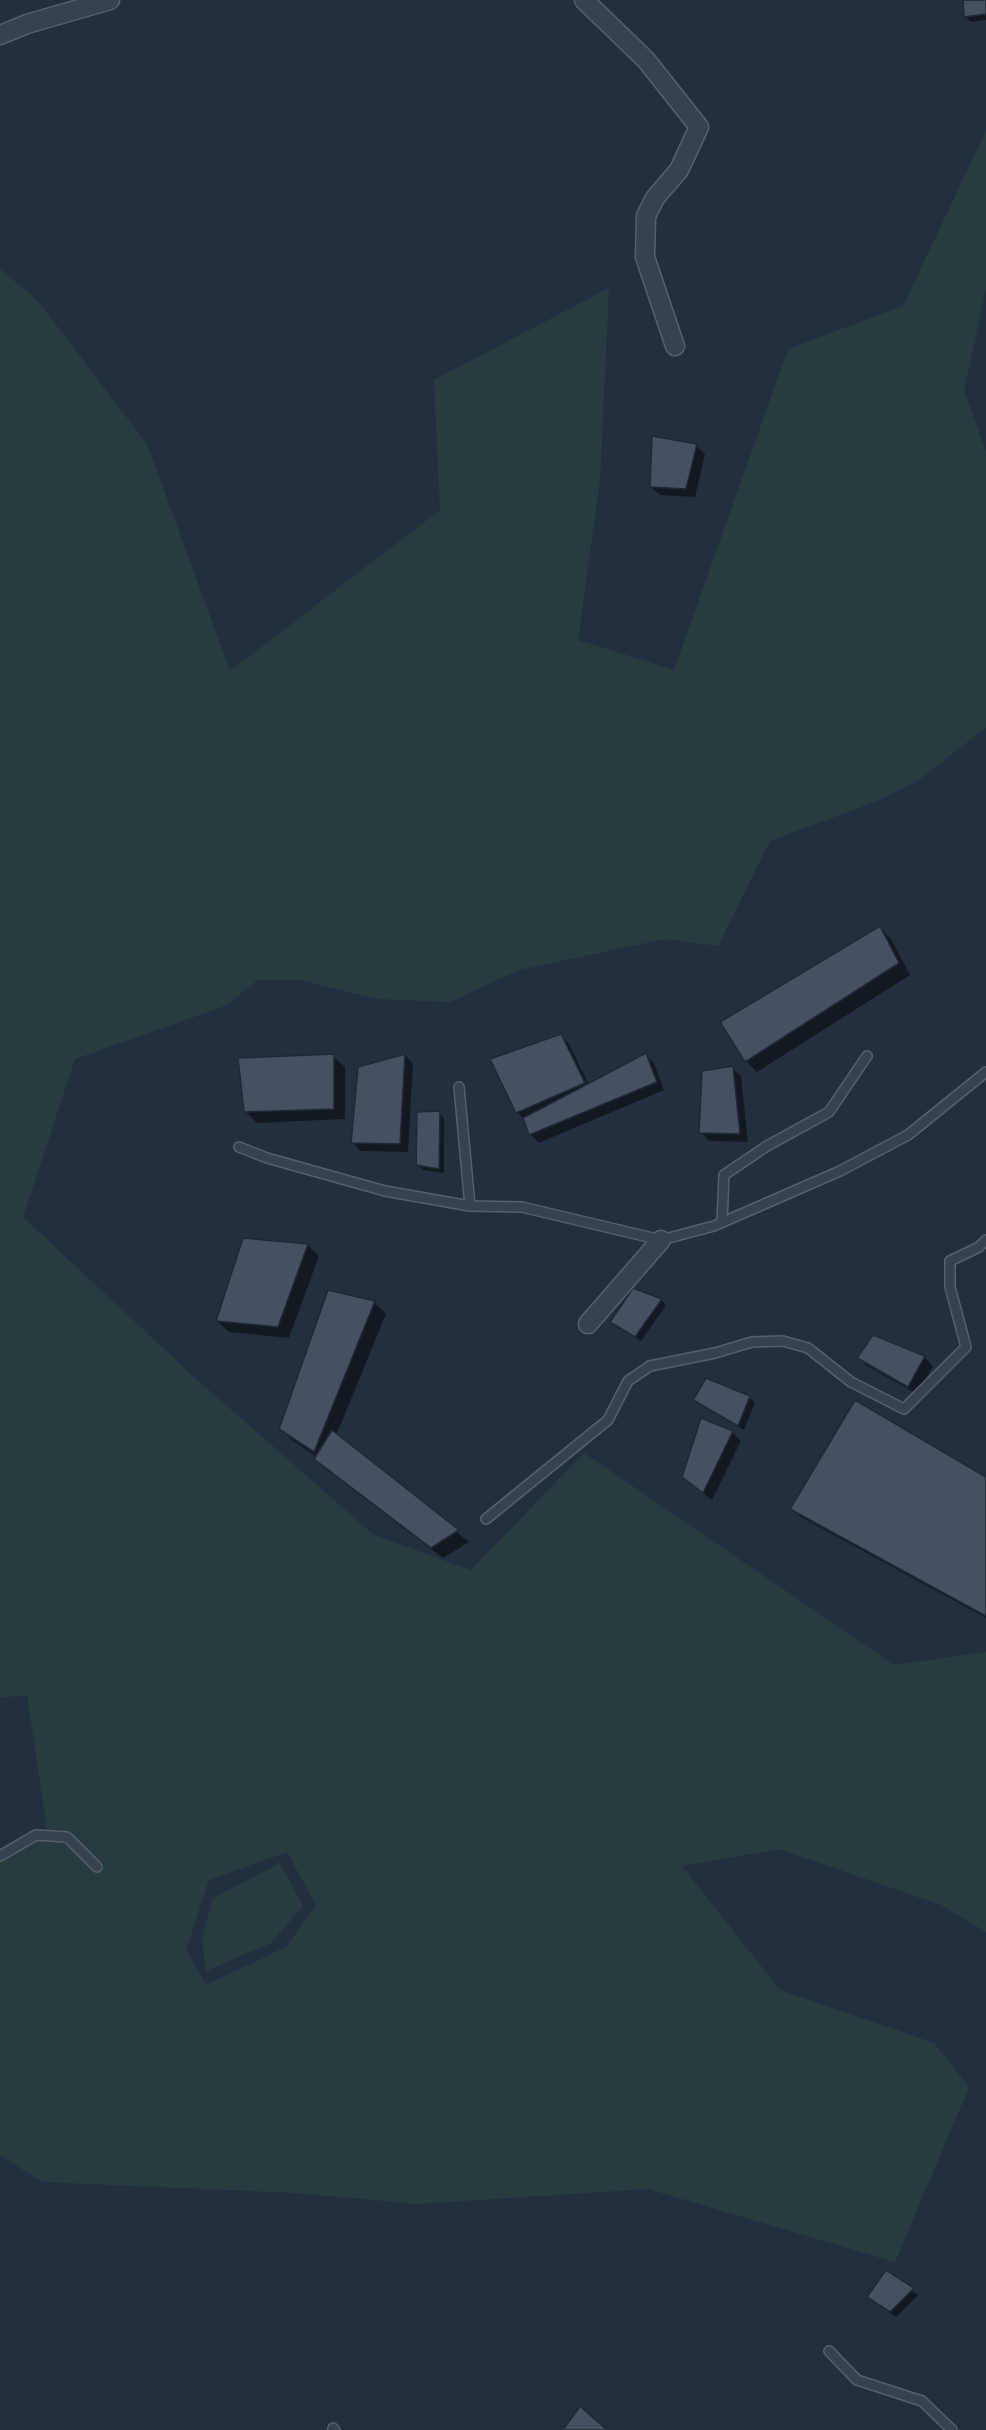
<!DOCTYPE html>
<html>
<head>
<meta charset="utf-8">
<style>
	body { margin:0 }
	canvas { display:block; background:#242f3e }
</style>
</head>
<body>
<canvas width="986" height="2430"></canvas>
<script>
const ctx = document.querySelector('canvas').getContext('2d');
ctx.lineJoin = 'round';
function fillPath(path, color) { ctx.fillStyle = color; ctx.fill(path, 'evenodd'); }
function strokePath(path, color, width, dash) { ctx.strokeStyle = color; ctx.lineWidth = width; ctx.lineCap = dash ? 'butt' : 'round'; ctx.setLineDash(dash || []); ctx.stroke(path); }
fillPath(new Path2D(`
	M 986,131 L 986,288 L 964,391 L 986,451 L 986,728 L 917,781 L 875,802 L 770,841 L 718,946 L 665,939 L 519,970 L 450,1002 L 378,999 L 300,980 L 258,980 L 225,1006 L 75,1059 L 23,1217 L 195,1378 L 374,1535 L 471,1570 L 584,1453 L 894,1665 L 986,1652 L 986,1932 L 941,1905 L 779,1849 L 682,1866 L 780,1990 L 934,2043 L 969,2087 L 895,2262 L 648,2189 L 418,2204 L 295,2193 L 42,2182 L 0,2155 L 0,1850 L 48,1836 L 27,1695 L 0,1698 L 0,269 L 37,300 L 147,444 L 230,671 L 440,510 L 434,380 L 609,288 L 600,480 L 578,640 L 674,670 L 788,349 L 903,306 ZM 287,1852 L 316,1905 L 286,1947 L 206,1985 L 186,1950 L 209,1880 Z
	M 280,1863 L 303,1906 L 271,1943 L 206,1971 L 202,1939 L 213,1898 Z`), '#263c3f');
fillPath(new Path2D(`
	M 964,0 L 986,0 L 986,20 L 971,22 L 966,17 Z
	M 696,445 L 705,454 L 695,497 L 660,495 L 651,487 Z
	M 880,928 L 891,939 L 910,975 L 757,1072 L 746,1061 Z
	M 561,1036 L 569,1044 L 589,1085 L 646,1055 L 654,1063 L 664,1090 L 539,1143 L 530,1134 L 526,1121 L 517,1112 Z
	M 405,1055 L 413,1064 L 408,1152 L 361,1151 L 352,1142 L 359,1068 Z
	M 333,1056 L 345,1067 L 345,1119 L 257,1123 L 245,1111 Z
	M 732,1068 L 741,1076 L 748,1142 L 709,1141 L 701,1132 Z
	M 439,1113 L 444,1118 L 444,1173 L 423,1170 L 417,1164 Z
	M 244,1239 L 308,1245 L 319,1256 L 289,1338 L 229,1332 L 217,1321 Z
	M 329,1292 L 374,1302 L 386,1314 L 336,1436 L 469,1542 L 443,1558 L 327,1470 L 316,1459 L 317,1457 L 293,1441 L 281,1429 Z
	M 661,1300 L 666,1305 L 641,1341 L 612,1322 Z
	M 873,1337 L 924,1357 L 933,1366 L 917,1394 L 867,1366 L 859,1358 Z
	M 707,1380 L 750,1398 L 755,1403 L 744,1430 L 700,1405 L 695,1400 Z
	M 732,1432 L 741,1441 L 712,1500 L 693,1485 Z
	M 986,1478 L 986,1618 L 801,1517 L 792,1508 Z
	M 886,2272 L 918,2295 L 896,2317 L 869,2297 Z`), '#0007');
const building = new Path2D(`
	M 963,0 L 986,0 L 986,14 L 964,17 Z
	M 652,436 L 697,444 L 686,489 L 650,487 Z
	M 880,926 L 899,963 L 745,1062 L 720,1022 Z
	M 561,1034 L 585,1083 L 516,1113 L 490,1059 Z
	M 646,1053 L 657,1082 L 529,1135 L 523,1118 Z
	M 334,1054 L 334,1109 L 244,1112 L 238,1058 Z
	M 405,1054 L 400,1144 L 351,1143 L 358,1067 Z
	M 733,1066 L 740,1134 L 699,1133 L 702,1071 Z
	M 440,1111 L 439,1169 L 416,1165 L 417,1112 Z
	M 243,1238 L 308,1244 L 278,1327 L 216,1321 Z
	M 633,1288 L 662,1299 L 635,1337 L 610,1322 Z
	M 328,1290 L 375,1301 L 314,1452 L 279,1429 Z
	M 873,1335 L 925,1356 L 908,1387 L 857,1358 Z
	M 706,1378 L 750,1396 L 738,1426 L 693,1400 Z
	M 855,1400 L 986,1477 L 986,1616 L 790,1509 Z
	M 701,1418 L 733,1431 L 703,1493 L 682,1477 Z
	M 332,1430 L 459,1530 L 431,1548 L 314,1459 Z
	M 886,2270 L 914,2288 L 890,2312 L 867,2297 Z
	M 580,2406 L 607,2430 L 563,2430 Z`);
fillPath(building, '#455162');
strokePath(building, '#1f2835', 1.5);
const service = new Path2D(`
	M 459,1087 L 470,1206
	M 239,1147 L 267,1158 L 385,1191 L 470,1206 L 522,1207 L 661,1240 L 714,1226 L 840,1171 L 908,1135 L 986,1072
	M 722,1222 L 724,1175 L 767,1146 L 829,1112 L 867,1056
	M 486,1519 L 608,1420 L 628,1381 L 650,1366 L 715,1353 L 752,1342 L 783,1341 L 808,1348 L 851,1382 L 904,1409 L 966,1347 L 950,1287 L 950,1261 L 979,1247 L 986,1240
	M 0,1856 L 36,1835 L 67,1837 L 97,1867
	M 829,2351 L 857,2380 L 922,2401 L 952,2430
	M 333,2428 L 335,2430`);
const minor = new Path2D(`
	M 584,0 L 646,60 L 699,127 L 679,170 L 655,198 L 646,216 L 645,257 L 675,346
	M 0,35 L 27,24 L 110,0
	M 588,1324 L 661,1240`);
strokePath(service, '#565f6c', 12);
strokePath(minor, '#565f6c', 21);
strokePath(service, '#38414e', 9);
strokePath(minor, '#38414e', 18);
</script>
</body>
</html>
